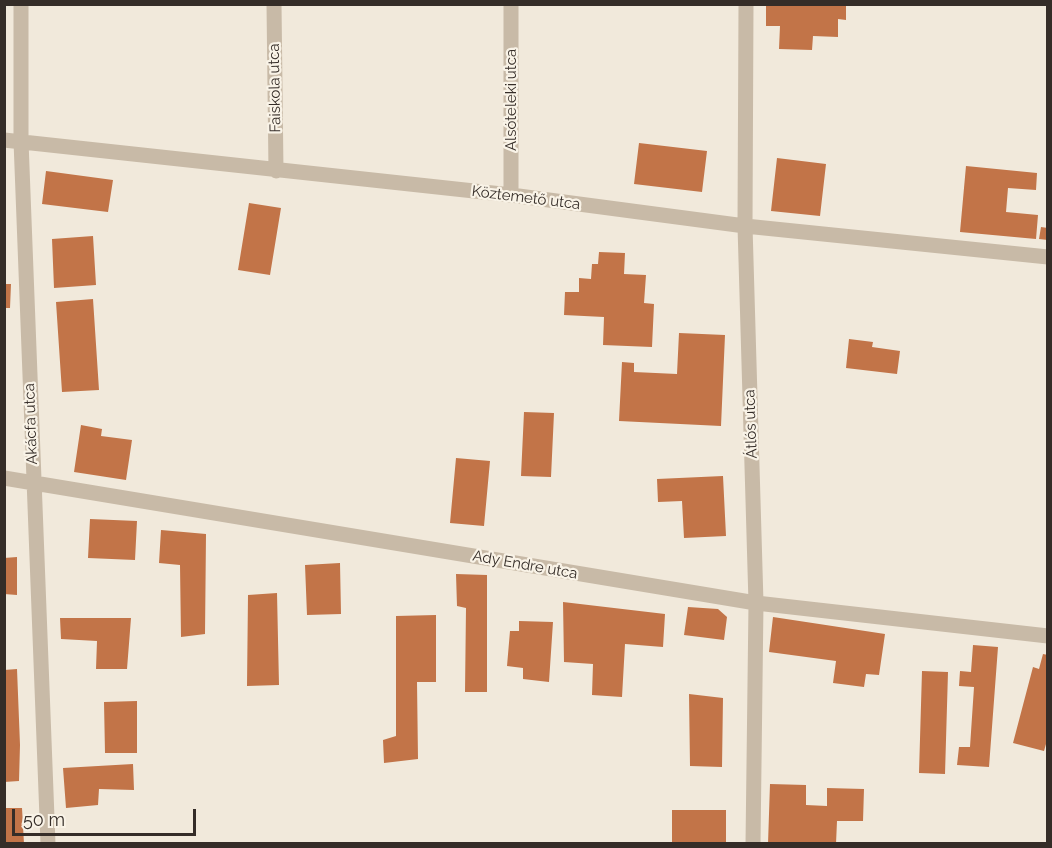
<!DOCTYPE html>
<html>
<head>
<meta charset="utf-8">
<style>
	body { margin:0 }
	#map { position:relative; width:1052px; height:848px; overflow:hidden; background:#f1e9db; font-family:Raleway,sans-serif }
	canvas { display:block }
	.frame { position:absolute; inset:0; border:6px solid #352d28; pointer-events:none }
	.scale { position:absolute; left:12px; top:809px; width:184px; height:27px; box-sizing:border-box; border:3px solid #352d28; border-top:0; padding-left:8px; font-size:18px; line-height:21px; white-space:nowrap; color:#352d28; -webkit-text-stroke:4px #f9f3e7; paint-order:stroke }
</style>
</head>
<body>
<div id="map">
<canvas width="1052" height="848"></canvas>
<div class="frame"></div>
<div class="scale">50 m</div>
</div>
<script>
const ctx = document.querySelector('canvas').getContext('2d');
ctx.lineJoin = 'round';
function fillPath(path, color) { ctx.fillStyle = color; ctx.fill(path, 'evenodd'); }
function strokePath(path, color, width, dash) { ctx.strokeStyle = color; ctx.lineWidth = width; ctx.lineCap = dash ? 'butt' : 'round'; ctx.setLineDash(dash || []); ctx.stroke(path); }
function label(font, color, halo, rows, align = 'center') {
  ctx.font = font + ' Raleway,sans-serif'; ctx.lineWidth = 4.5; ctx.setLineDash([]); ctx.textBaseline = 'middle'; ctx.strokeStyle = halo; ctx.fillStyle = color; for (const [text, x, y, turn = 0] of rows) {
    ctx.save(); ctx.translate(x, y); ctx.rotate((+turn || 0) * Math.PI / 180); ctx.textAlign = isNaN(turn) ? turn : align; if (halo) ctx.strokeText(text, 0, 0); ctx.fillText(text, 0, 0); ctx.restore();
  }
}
fillPath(new Path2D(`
	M 766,4 L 846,4 L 846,20 L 838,19 L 838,37 L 813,36 L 812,50 L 779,49 L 780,26 L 766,26 Z
	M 639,143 L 707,151 L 702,192 L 634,184 Z
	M 777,158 L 826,164 L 820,216 L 771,211 Z
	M 966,166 L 1037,173 L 1036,190 L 1008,188 L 1006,212 L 1038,215 L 1036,239 L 960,232 Z
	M 46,171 L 113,180 L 108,212 L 42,204 Z
	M 249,203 L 281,208 L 270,275 L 238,270 Z
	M 1041,227 L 1048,228 L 1048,240 L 1039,239 Z
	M 93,236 L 96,285 L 54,288 L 52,239 Z
	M 599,252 L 625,253 L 624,274 L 646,275 L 644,303 L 654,304 L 652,347 L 603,345 L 604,317 L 564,315 L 565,292 L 579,292 L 579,278 L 591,279 L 592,264 L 598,264 Z
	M 4,284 L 11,284 L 10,308 L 4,308 Z
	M 93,299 L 99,390 L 62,392 L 56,302 Z
	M 679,333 L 725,335 L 721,426 L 619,421 L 622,362 L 634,363 L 634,372 L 677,374 Z
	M 849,339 L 873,342 L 872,347 L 900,351 L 897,374 L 846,368 Z
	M 524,412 L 554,413 L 551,477 L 521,476 Z
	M 81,425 L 102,429 L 101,436 L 132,440 L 126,480 L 74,472 Z
	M 456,458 L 490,461 L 484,526 L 450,523 Z
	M 723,476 L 726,536 L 684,538 L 682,501 L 658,502 L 657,479 Z
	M 90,519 L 137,521 L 135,560 L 88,558 Z
	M 161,530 L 206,534 L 205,634 L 181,637 L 180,565 L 159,563 Z
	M 17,557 L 17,595 L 4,594 L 4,558 Z
	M 340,563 L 341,614 L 307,615 L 305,565 Z
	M 456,574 L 487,575 L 487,692 L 465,692 L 466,608 L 457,606 Z
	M 277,593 L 279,685 L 247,686 L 248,595 Z
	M 563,602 L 665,614 L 663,647 L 625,644 L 622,697 L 592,695 L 593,664 L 564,662 Z
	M 688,607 L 718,609 L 727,617 L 724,640 L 684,635 Z
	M 436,615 L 436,682 L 417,682 L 418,759 L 384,763 L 383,740 L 396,736 L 396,616 Z
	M 773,617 L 885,634 L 879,675 L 866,674 L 864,687 L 833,683 L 836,661 L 769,652 Z
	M 60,618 L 131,618 L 127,669 L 96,669 L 97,641 L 61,639 Z
	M 519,621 L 553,622 L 549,682 L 523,679 L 523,668 L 507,666 L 510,631 L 519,631 Z
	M 973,645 L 998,647 L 989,767 L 957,765 L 959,747 L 970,747 L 974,687 L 959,686 L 960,671 L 971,672 Z
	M 1043,654 L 1048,655 L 1048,737 L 1044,751 L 1013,743 L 1033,667 L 1039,669 Z
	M 17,669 L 20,745 L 19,781 L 4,782 L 4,670 Z
	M 922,671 L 948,672 L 945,774 L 919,773 Z
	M 689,694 L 723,698 L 722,767 L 690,766 Z
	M 137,701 L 137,753 L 105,753 L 104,702 Z
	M 133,764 L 134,790 L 99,789 L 98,805 L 66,808 L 63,768 Z
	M 770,784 L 806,785 L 806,805 L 827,806 L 827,788 L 864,789 L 863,821 L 837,821 L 836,844 L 768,844 Z
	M 4,808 L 22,808 L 24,844 L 4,844 Z
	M 672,810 L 726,810 L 726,844 L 672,844 Z`), '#c27448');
strokePath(new Path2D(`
	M 21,4 L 21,141 L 48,844
	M 274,4 L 276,171
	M 511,4 L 511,195
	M 746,4 L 745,226 L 756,603 L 753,844
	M 4,140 L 511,195 L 745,226 L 1048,257
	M 4,478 L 756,603 L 1048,636`), '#c8baa7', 15);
label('15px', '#352d28', '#f9f3e7', [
	["Faiskola utca",275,88,-91],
	["Alsóteleki utca",511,100,-90],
	["Köztemető utca",526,198,7],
	["Akácfa utca",31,424,-92],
	["Átlós utca",751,424,-92],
	["Ady Endre utca",525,565,10]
]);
</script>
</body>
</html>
